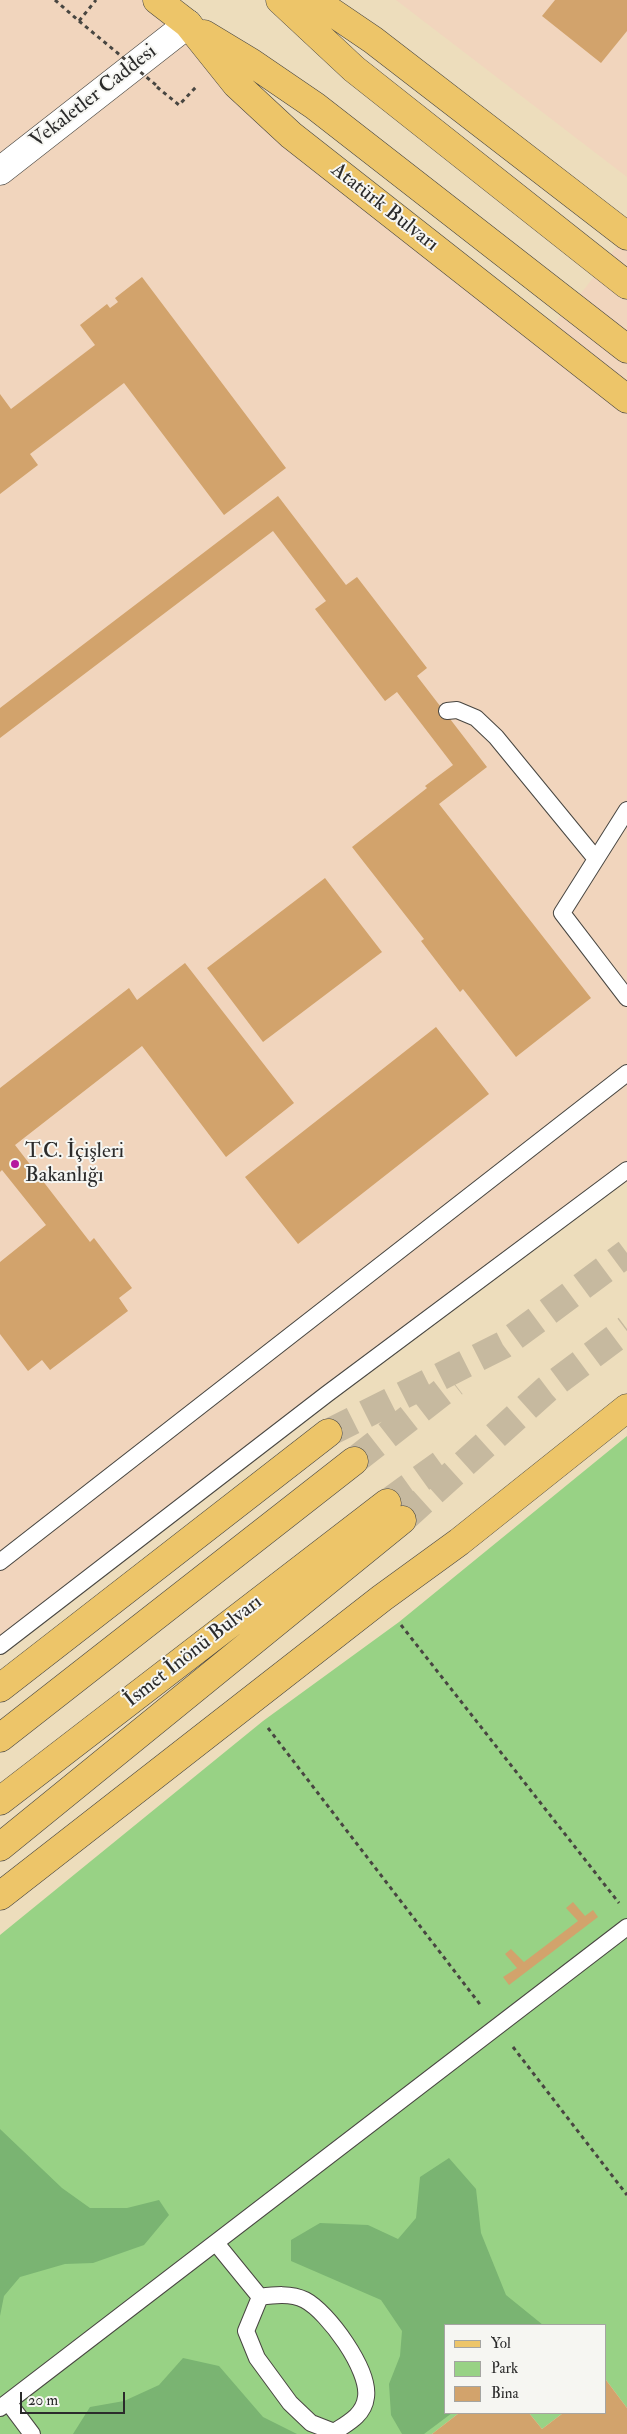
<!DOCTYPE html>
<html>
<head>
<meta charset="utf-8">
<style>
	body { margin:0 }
	#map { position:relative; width:627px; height:2434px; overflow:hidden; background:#edddbc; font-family:"IM FELL Double Pica",serif }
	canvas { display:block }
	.legend { position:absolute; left:444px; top:2324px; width:162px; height:90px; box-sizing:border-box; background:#f6f6f2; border:1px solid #a5a5a2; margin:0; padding:6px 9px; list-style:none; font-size:15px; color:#2b2b2b }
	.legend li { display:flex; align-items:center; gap:10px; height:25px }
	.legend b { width:25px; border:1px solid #a5a5a2 }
	.scale { position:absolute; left:20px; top:2392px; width:105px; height:22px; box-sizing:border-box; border:2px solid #2b2b2b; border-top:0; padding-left:6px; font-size:15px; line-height:18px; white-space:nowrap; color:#2b2b2b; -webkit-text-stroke:4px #f6f6f2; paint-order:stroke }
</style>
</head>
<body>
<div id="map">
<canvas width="627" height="2434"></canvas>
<ul class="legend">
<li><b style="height:6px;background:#edc569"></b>Yol</li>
<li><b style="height:14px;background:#98d285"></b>Park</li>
<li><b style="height:14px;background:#d2a36c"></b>Bina</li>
</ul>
<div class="scale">20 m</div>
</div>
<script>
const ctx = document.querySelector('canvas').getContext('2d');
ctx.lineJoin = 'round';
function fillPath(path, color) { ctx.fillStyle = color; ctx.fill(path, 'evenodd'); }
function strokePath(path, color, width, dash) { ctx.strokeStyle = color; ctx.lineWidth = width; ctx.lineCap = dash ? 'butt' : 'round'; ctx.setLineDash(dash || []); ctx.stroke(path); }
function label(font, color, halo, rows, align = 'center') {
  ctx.font = font + ' "IM FELL Double Pica",serif'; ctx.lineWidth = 4; ctx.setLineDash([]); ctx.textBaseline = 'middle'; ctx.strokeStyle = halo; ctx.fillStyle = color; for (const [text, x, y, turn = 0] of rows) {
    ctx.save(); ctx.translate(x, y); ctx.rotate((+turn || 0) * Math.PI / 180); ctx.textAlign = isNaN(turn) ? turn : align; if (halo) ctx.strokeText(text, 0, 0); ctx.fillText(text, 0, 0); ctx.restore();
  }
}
fillPath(new Path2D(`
	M 0,0 L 157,0 L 236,84 L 545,334 L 586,287 L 627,233 L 627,1170 L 0,1646 Z
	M 396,0 L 627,0 L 627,177 Z`), '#f1d5bd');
fillPath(new Path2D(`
	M 627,1436 L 627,2408 L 606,2380 L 606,2325 L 446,2325 L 446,2413 L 459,2413 L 432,2434 L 0,2434 L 0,1935 L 263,1721 L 399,1622 Z
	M 529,2413 L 563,2413 L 542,2429 Z`), '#98d285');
fillPath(new Path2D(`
	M 0,2129 L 62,2188 L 90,2208 L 127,2208 L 159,2200 L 169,2215 L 144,2245 L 93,2263 L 65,2264 L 20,2277 L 4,2296 L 0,2316 Z
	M 449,2158 L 476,2189 L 481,2233 L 506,2295 L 543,2325 L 446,2325 L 446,2413 L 452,2413 L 424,2434 L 402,2434 L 391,2415 L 389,2384 L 400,2356 L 402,2331 L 381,2300 L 291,2261 L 291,2240 L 320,2223 L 368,2225 L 398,2239 L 416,2218 L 420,2177 Z
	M 183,2358 L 219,2366 L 263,2417 L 297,2434 L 73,2434 L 90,2407 L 124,2401 L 159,2385 Z`), '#7ab472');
fillPath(new Path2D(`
	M 555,0 L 627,0 L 627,31 L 601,63 L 542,16 Z
	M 142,277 L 286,468 L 224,515 L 124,383 L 30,454 L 38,465 L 0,494 L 0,394 L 11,409 L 95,345 L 80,325 L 107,304 L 110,308 L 118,302 L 115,298 Z
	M 278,496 L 346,585 L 357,577 L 427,668 L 417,676 L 487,767 L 439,804 L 591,998 L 516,1057 L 463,989 L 460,992 L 421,941 L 424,939 L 352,847 L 427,788 L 425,786 L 453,765 L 397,692 L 385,701 L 315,609 L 326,601 L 273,531 L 0,738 L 0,708 Z
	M 325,878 L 382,952 L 263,1042 L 207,968 Z
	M 185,963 L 294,1103 L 226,1157 L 142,1046 L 15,1145 L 90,1242 L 94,1238 L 132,1288 L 119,1298 L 128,1311 L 50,1370 L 42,1360 L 28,1371 L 0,1334 L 0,1262 L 46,1225 L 2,1170 L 0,1172 L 0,1088 L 129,988 L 137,1000 Z
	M 436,1027 L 489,1094 L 298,1244 L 245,1177 Z
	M 573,1902 L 585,1916 L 593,1910 L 598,1917 L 509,1985 L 503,1977 L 517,1968 L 505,1954 L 511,1949 L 524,1962 L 578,1921 L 566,1908 Z
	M 606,2380 L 627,2408 L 627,2434 L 432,2434 L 459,2413 L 529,2413 L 542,2429 L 563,2413 L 606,2413 Z`), '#d2a36c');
strokePath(new Path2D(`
	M 328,1433 L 503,1345 L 627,1253
	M 354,1461 L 454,1383
	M 387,1503 L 441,1464
	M 402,1520 L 547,1389 L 627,1329`), '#c6b99f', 28, [28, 14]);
const service = new Path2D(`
	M 447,711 L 457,710 L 476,718 L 496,737 L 596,859
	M 627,810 L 562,913 L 627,998
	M 0,1562 L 627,1073
	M 0,1646 L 327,1394 L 627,1170
	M 216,2243 L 260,2297 L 246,2331 L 257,2358 L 290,2403 L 311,2423 L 334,2432 C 348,2423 364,2415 366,2397 C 370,2370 328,2312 305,2300 C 291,2293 274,2295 260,2297
	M 8,2402 L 32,2434
	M 0,2408 L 627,1927`);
const tertiary = new Path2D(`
	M 0,171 L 188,24`);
const primary = new Path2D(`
	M 157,0 L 188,24 L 236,84 L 291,135 L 627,399
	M 280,0 L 354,69 L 627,285
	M 314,0 L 373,40 L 627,236
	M 204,34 L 252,63 L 315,106 L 627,349
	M 0,1688 L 328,1433
	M 0,1738 L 354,1461
	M 0,1801 L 387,1503
	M 0,1847 L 402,1520
	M 0,1896 L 382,1598 L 459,1542 L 627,1408`);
strokePath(service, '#484641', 18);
strokePath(tertiary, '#484641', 29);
strokePath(primary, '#484641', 29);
strokePath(new Path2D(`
	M 55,0 L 79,21 L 96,0
	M 157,87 L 179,105 L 196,87
	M 401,1625 L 619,1903
	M 268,1728 L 482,2007
	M 513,2047 L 627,2195`), '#484641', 3, [4, 4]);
strokePath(service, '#fff', 16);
strokePath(tertiary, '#fff', 28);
strokePath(primary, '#edc569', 28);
strokePath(new Path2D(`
	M 79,21 L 156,85`), '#484641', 3, [4, 4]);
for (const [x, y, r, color] of [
	[15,1164,5,"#b5179e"]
]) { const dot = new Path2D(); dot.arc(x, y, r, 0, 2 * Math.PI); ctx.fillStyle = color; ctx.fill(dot); strokePath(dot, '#f6f6f2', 2); }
label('21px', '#2b2b2b', '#f6f6f2', [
	["Vekaletler Caddesi",94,97,-38],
	["Atatürk Bulvarı",384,208,38],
	["İsmet İnönü Bulvarı",194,1652,-38]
]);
label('21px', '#2b2b2b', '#f6f6f2', [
	["T.C. İçişleri",25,1152],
	["Bakanlığı",25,1176]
], 'left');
</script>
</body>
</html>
